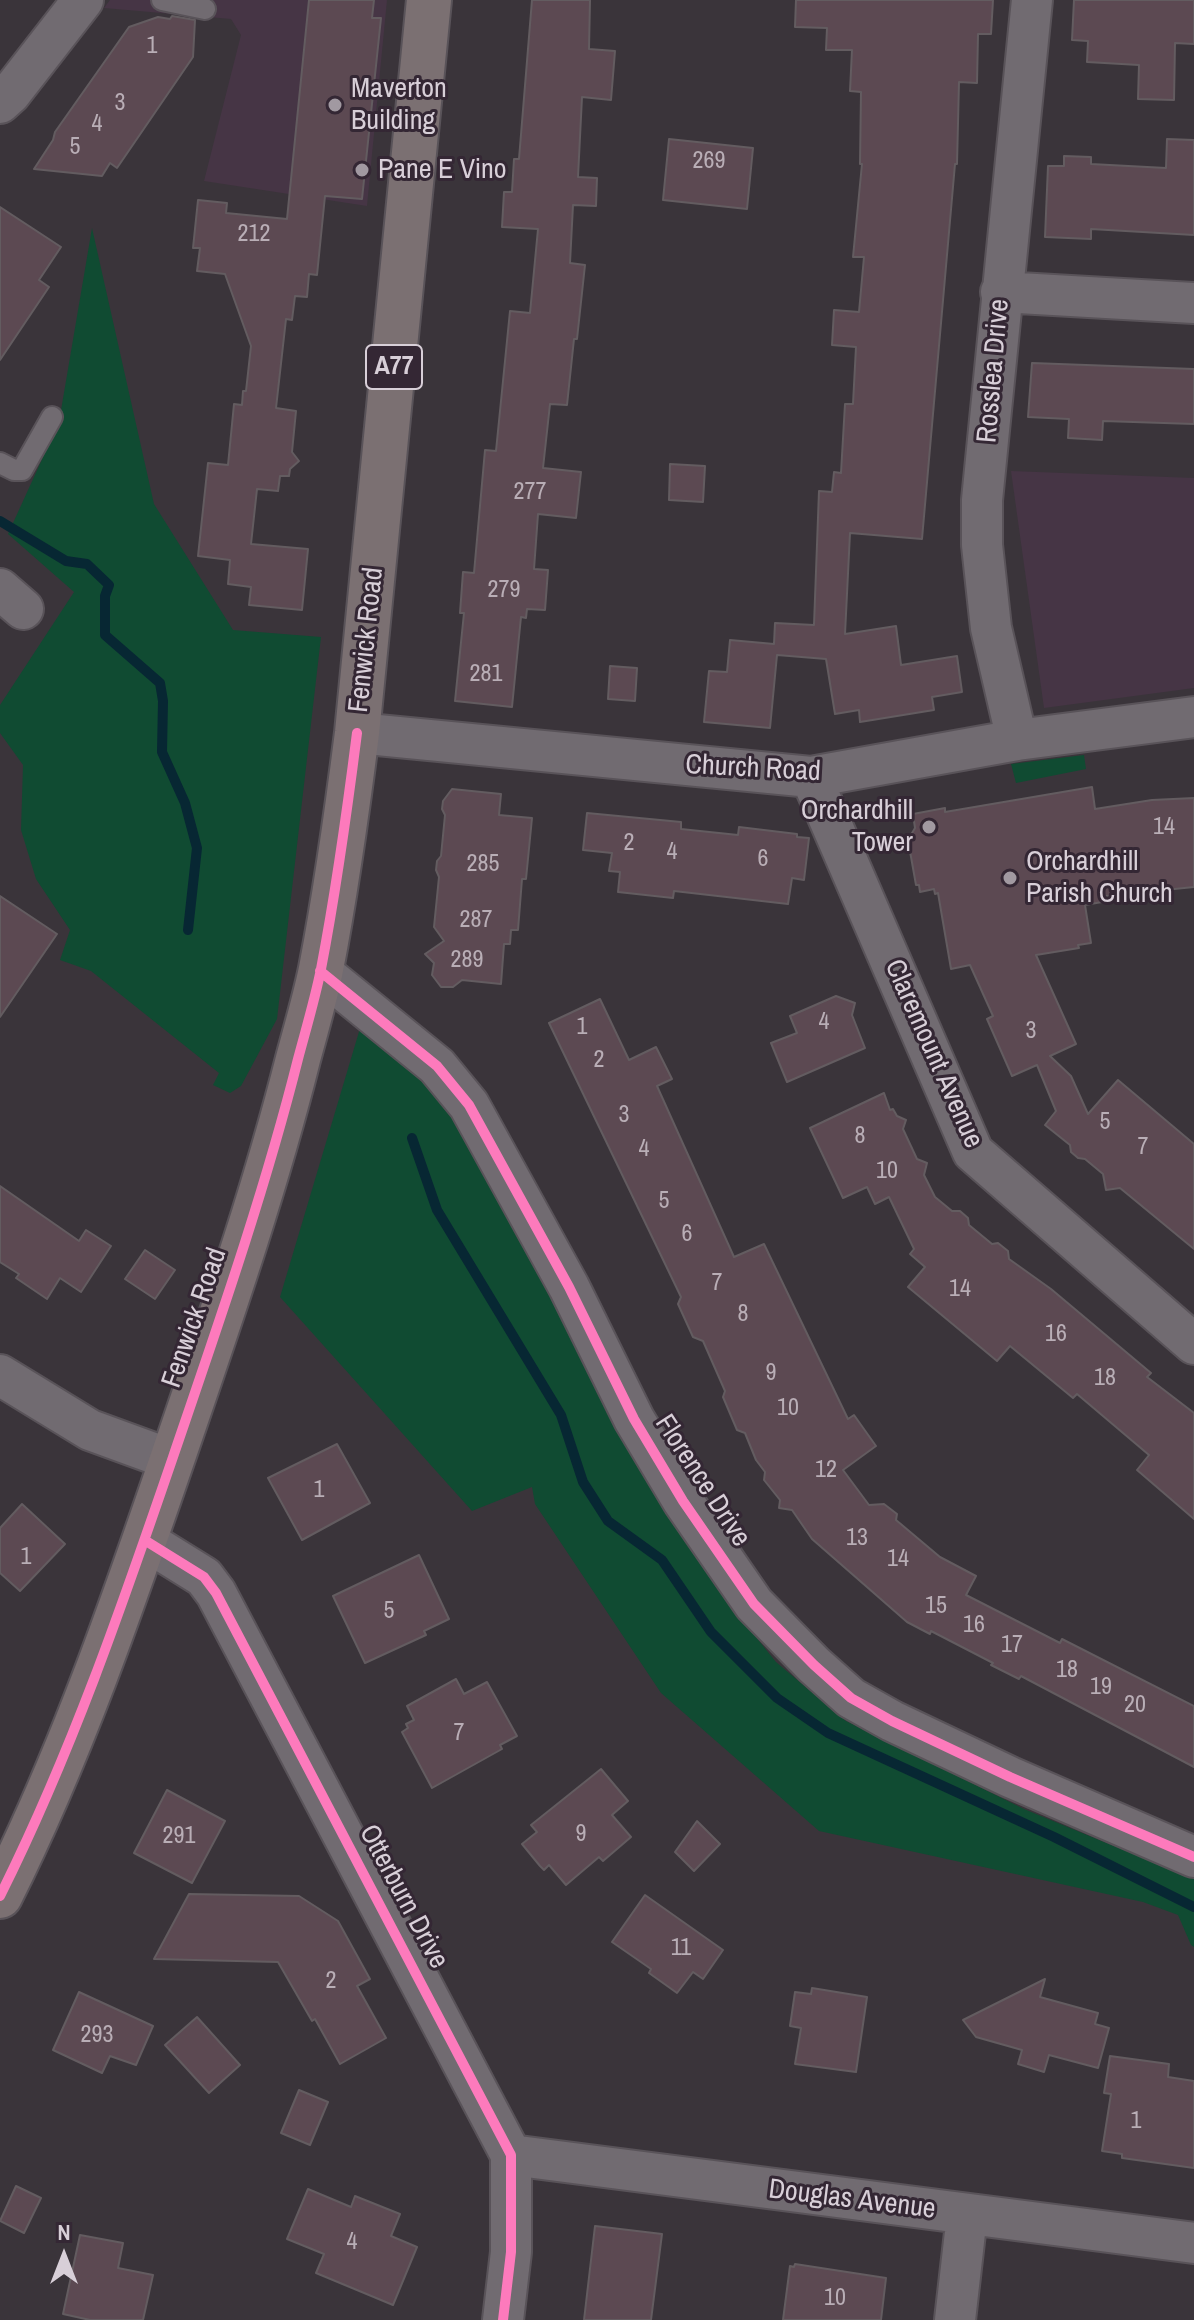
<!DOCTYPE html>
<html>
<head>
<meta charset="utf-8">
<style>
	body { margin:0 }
	#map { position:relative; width:1194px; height:2320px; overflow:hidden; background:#3a343a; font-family:"Archivo Narrow",sans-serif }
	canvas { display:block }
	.north { position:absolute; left:24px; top:2216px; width:80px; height:80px; -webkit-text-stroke:6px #342734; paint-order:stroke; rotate:0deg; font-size:22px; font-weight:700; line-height:32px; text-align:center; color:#d8cfd8 }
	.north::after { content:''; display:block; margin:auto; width:28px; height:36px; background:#d8cfd8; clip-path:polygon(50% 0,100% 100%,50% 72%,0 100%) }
</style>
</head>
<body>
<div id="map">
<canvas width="1194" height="2320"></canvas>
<div class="north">N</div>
</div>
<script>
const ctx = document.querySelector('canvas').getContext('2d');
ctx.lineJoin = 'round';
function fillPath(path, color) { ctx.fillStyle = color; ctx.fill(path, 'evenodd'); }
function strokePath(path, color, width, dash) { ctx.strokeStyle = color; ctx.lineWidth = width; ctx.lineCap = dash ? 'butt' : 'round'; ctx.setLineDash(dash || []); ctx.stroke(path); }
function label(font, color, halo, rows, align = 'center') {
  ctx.font = font + ' "Archivo Narrow",sans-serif'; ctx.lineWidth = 6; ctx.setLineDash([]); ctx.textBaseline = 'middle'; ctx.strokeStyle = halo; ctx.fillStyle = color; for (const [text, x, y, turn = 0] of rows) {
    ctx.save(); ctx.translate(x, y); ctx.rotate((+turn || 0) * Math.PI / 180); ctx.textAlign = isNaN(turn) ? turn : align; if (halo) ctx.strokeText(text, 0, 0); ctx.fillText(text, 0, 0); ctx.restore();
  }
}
fillPath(new Path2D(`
	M 110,0 L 387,0 L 367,206 L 204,181 L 241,35 L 231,19 L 104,8 Z
	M 1011,471 L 1194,478 L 1194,688 L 1044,708 Z`), '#463545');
fillPath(new Path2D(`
	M 92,228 L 154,504 L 233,630 L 321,637 L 277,1019 L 241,1086 L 230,1093 L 213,1085 L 219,1073 L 91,971 L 60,960 L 70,930 L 36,879 L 21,830 L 23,765 L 0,733 L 0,705 L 74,592 L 8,534 L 59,422 Z
	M 1084,755 L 1086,769 L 1016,783 L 1011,764 Z
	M 361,1025 L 430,1075 L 471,1128 L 625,1432 L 715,1586 L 776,1662 L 846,1721 L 1024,1809 L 1194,1879 L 1194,1947 L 1191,1945 L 1178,1915 L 1143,1902 L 819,1831 L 661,1693 L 535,1504 L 532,1487 L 472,1511 L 280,1297 Z`), '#104b32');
strokePath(new Path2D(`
	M 0,521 L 66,561 L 87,564 L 109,585 L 105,596 L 105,635 L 160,683 L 163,701 L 162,752 L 185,803 L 197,848 L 188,930
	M 412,1138 L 437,1210 L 561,1415 L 583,1482 L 608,1521 L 662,1560 L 711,1632 L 777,1698 L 828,1733 L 1054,1837 L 1194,1907`), '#072733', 10);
const building = new Path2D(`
	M 309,0 L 374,0 L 372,18 L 381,18 L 362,199 L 325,196 L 317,275 L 309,274 L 307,297 L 295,296 L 292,320 L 286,319 L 276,408 L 296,411 L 292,452 L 299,461 L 290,469 L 289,476 L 280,476 L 278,491 L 257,489 L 251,544 L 308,549 L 302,610 L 249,605 L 251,587 L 228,584 L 230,560 L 198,556 L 208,463 L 228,465 L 234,404 L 242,405 L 243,391 L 246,391 L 251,346 L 225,274 L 197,271 L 200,248 L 193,248 L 198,200 L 227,203 L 226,213 L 287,219 Z
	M 532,0 L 590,0 L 589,49 L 615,51 L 611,100 L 582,97 L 578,177 L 597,178 L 596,206 L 573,205 L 570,263 L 585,265 L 577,339 L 574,339 L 567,405 L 550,404 L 543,468 L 581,472 L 576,518 L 538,514 L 534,569 L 548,570 L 545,610 L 527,609 L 526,618 L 521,617 L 512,707 L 455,701 L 464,613 L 460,613 L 463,572 L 474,573 L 485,450 L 496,451 L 510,311 L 530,313 L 538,229 L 502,227 L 504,192 L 512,192 L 514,159 L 519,159 Z
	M 796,0 L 993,0 L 991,34 L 978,34 L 977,83 L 959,82 L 957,164 L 955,164 L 922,539 L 850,533 L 845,634 L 896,626 L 901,665 L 957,656 L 962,692 L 932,697 L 934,710 L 860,722 L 859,710 L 835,714 L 826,659 L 777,655 L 770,728 L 704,722 L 709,671 L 727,672 L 730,640 L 774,644 L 775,623 L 814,625 L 819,491 L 832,492 L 834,472 L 841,473 L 845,404 L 853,404 L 856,347 L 832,345 L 834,310 L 859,312 L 864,257 L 853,257 L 862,164 L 860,164 L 861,92 L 850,91 L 852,50 L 826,50 L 827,28 L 795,27 Z
	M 1074,0 L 1194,0 L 1194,44 L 1175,43 L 1174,100 L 1138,99 L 1139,65 L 1087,62 L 1088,41 L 1072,40 Z
	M 172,16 L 195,20 L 193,57 L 117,168 L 110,163 L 102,176 L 34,169 L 53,140 L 55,132 L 129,27 L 158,17 L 170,19 Z
	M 669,139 L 753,148 L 747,209 L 663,200 Z
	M 1167,139 L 1194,140 L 1194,235 L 1091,229 L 1091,239 L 1045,237 L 1048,166 L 1064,166 L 1064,156 L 1091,157 L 1091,164 L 1166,168 Z
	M 0,207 L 61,247 L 39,280 L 49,287 L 0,360 Z
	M 1032,363 L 1194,369 L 1194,424 L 1103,421 L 1102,440 L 1068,438 L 1069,419 L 1028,417 Z
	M 670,464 L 705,466 L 703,502 L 669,500 Z
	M 610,666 L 637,668 L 635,701 L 608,699 Z
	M 1092,787 L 1095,809 L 1152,800 L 1194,798 L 1194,887 L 1106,896 L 1102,902 L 1085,905 L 1091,943 L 1078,945 L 1079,948 L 1036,955 L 1076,1044 L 1050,1056 L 1071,1076 L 1088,1114 L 1118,1080 L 1194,1144 L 1194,1249 L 1120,1188 L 1106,1190 L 1103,1174 L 1085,1159 L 1078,1158 L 1071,1152 L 1070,1145 L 1045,1125 L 1056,1111 L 1037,1065 L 1012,1076 L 987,1019 L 993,1016 L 970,965 L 951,969 L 938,893 L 935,894 L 934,889 L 920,892 L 919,885 L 916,885 L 908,840 L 915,828 L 913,814 L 945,808 L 945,812 Z
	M 452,789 L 501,794 L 499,815 L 532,818 L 526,879 L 522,879 L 518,930 L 511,930 L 510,944 L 504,944 L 501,984 L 462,980 L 453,987 L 441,987 L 432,975 L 434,963 L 425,954 L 444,941 L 434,927 L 439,877 L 436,870 L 437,861 L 441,856 L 445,815 L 442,809 L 443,801 Z
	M 587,813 L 681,822 L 681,829 L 738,835 L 739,827 L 797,834 L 797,837 L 809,838 L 804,880 L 792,878 L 788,904 L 674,891 L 673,898 L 618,892 L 620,872 L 609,871 L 612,853 L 583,850 Z
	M 0,896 L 57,934 L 0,1017 Z
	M 836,996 L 855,1003 L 852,1015 L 865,1048 L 787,1082 L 771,1043 L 797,1033 L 790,1016 Z
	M 600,999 L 629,1060 L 656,1047 L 672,1079 L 657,1086 L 734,1257 L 764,1244 L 848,1419 L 854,1415 L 876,1446 L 843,1470 L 869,1505 L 884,1504 L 897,1514 L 896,1520 L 940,1557 L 976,1576 L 966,1595 L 1060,1643 L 1062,1639 L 1194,1706 L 1194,1767 L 1021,1676 L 1019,1679 L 991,1665 L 993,1663 L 931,1631 L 930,1634 L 907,1622 L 812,1539 L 792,1510 L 779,1508 L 780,1500 L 764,1480 L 765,1472 L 756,1460 L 745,1433 L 737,1430 L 723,1397 L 725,1391 L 703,1341 L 693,1337 L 678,1304 L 681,1297 L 549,1023 Z
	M 884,1093 L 890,1110 L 893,1109 L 897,1116 L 906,1120 L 903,1129 L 917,1159 L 927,1163 L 924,1175 L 935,1197 L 952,1211 L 960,1211 L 968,1218 L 969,1225 L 992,1244 L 998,1243 L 1008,1251 L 1009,1259 L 1051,1289 L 1151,1373 L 1147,1377 L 1194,1413 L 1194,1519 L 1137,1470 L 1149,1455 L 1077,1394 L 1073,1398 L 1010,1346 L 997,1361 L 908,1287 L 925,1267 L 910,1254 L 914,1249 L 889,1197 L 875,1204 L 867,1187 L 843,1198 L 810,1128 Z
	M 0,1186 L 79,1241 L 86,1230 L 111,1246 L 81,1292 L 60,1278 L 47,1299 L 16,1278 L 19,1274 L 0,1262 Z
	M 145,1250 L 175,1270 L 155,1299 L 125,1279 Z
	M 337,1444 L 370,1503 L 302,1540 L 268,1478 Z
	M 22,1504 L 65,1544 L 20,1591 L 0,1573 L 0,1528 Z
	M 419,1555 L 449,1619 L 424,1631 L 426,1635 L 365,1663 L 333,1596 Z
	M 456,1679 L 464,1694 L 487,1682 L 517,1736 L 500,1745 L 502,1749 L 432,1788 L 402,1732 L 408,1728 L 406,1724 L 414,1720 L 407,1706 Z
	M 601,1769 L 628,1801 L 612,1815 L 631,1837 L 603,1861 L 599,1857 L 566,1885 L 549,1865 L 544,1870 L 540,1866 L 522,1844 L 537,1832 L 531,1825 Z
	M 167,1790 L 225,1821 L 192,1883 L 134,1853 Z
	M 697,1821 L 720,1844 L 694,1871 L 675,1852 Z
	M 189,1894 L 299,1896 L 338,1921 L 370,1979 L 357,1986 L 386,2038 L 340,2064 L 315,2019 L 312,2021 L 278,1962 L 154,1959 Z
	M 645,1895 L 723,1950 L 703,1979 L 693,1972 L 677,1993 L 649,1973 L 651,1969 L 612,1942 Z
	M 1045,1979 L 1040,1997 L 1098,2013 L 1095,2024 L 1109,2028 L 1098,2068 L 1049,2055 L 1044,2072 L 1018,2064 L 1022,2050 L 976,2037 L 963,2020 Z
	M 812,1988 L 867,1997 L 856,2072 L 795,2064 L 801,2028 L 790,2026 L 795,1992 L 811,1994 Z
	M 79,1992 L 153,2026 L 136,2065 L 110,2056 L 102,2073 L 53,2050 Z
	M 197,2017 L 240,2065 L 209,2093 L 165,2045 Z
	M 1110,2056 L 1169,2064 L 1168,2077 L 1194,2081 L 1194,2168 L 1122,2158 L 1122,2154 L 1102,2151 L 1111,2094 L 1104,2093 Z
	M 299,2090 L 328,2102 L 310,2145 L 281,2133 Z
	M 16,2186 L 41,2198 L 24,2233 L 0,2221 Z
	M 308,2189 L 351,2207 L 355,2196 L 400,2214 L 391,2236 L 417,2247 L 393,2305 L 316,2273 L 324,2254 L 287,2239 Z
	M 595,2226 L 662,2234 L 651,2320 L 584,2320 Z
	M 80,2235 L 123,2243 L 118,2268 L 153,2275 L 143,2320 L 90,2320 L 63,2314 Z
	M 795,2264 L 886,2278 L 881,2320 L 783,2320 L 790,2266 L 794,2267 Z`);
fillPath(building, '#5c4952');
strokePath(building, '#635c60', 2);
const lane = new Path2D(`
	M 162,0 L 205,9
	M 0,463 L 14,470 L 22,470 L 52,417`);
const street = new Path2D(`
	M 0,103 L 10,94 L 83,0
	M 1001,292 L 1194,303
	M 0,589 L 23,609
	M 357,733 L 811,777 L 1017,740 L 1194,717
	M 1017,740 L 991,628 L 982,545 L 982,500 L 1032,0
	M 811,777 L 973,1152 L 1194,1344
	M 320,971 L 437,1066 L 469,1105 L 569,1287 L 634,1419 L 683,1501 L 754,1604 L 814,1665 L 851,1698 L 892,1721 L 1010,1777 L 1194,1857
	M 0,1375 L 90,1430 L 172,1460
	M 146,1541 L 204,1577 L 216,1593 L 511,2155 L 511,2252 L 503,2320
	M 511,2155 L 1194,2243
	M 955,2320 L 967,2215`);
const primary = new Path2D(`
	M 0,1896 C 71,1754 122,1606 173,1457 C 218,1325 264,1194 298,1059 C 306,1029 315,999 321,969 C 336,891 347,812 357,733 L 429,0`);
strokePath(lane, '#595359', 24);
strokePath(street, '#595359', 44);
strokePath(primary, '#595359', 48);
strokePath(lane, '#716b71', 20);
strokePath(street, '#716b71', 40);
strokePath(primary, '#7b7072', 44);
strokePath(new Path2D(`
	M 320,971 L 437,1066 L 469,1105 L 569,1287 L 634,1419 L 683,1501 L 754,1604 L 814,1665 L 851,1698 L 892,1721 L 1010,1777 L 1194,1857
	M 146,1541 L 204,1577 L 216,1593 L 511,2155 L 511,2252 L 503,2320
	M 0,1896 C 71,1754 122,1606 173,1457 C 218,1325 264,1194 298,1059 C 306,1029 315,999 321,969 C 336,891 347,812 357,733`), '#fd7abc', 10);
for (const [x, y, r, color] of [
	[335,105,8,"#a199a1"],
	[362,170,8,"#a199a1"],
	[929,827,8,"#a199a1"],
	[1010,878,8,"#a199a1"]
]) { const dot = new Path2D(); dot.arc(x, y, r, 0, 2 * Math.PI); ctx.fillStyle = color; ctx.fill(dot); strokePath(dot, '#342734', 3); }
label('24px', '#b9aeb6', null, [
	["1",152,47],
	["3",120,104],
	["4",97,125],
	["5",75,148],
	["269",709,162],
	["212",254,235],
	["277",530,493],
	["279",504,591],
	["281",486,675],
	["14",1164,828],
	["2",629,844],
	["4",672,853],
	["6",763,860],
	["285",483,865],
	["287",476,921],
	["289",467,961],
	["4",824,1023],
	["1",582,1028],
	["3",1031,1032],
	["2",599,1061],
	["3",624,1116],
	["5",1105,1123],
	["8",860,1137],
	["7",1143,1148],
	["4",644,1150],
	["10",887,1172],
	["5",664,1202],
	["6",687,1235],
	["7",717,1284],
	["14",960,1290],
	["8",743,1315],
	["16",1056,1335],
	["9",771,1374],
	["18",1105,1379],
	["10",788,1409],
	["12",826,1471],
	["1",319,1491],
	["13",857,1539],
	["1",26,1558],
	["14",898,1560],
	["15",936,1607],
	["5",389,1612],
	["16",974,1626],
	["17",1012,1646],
	["18",1067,1671],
	["19",1101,1688],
	["20",1135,1706],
	["7",459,1734],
	["9",581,1835],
	["291",179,1837],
	["11",681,1949],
	["2",331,1982],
	["293",97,2036],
	["1",1136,2122],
	["4",352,2243],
	["10",835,2299]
]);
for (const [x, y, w] of [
	[394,367,56]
]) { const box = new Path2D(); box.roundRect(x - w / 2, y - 22, w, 44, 6); ctx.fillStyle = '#342734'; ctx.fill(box); strokePath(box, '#d8cfd8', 2); }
label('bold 26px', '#d8cfd8', null, [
	["A77",394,367]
]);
label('28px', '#d8cfd8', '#342734', [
	["Maverton",351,89],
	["Building",351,121],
	["Pane E Vino",378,170],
	["Orchardhill",913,811,"right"],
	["Tower",913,843,"right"],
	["Orchardhill",1026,862],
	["Parish Church",1026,894]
], 'left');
label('28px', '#d8cfd8', '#342734', [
	["Rosslea Drive",994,371,-85],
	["Fenwick Road",367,640,-84],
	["Church Road",753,769,3],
	["Claremount Avenue",933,1054,66],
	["Fenwick Road",195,1318,-71],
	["Florence Drive",702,1481,57],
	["Otterburn Drive",403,1897,62],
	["Douglas Avenue",852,2200,7]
]);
</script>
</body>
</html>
